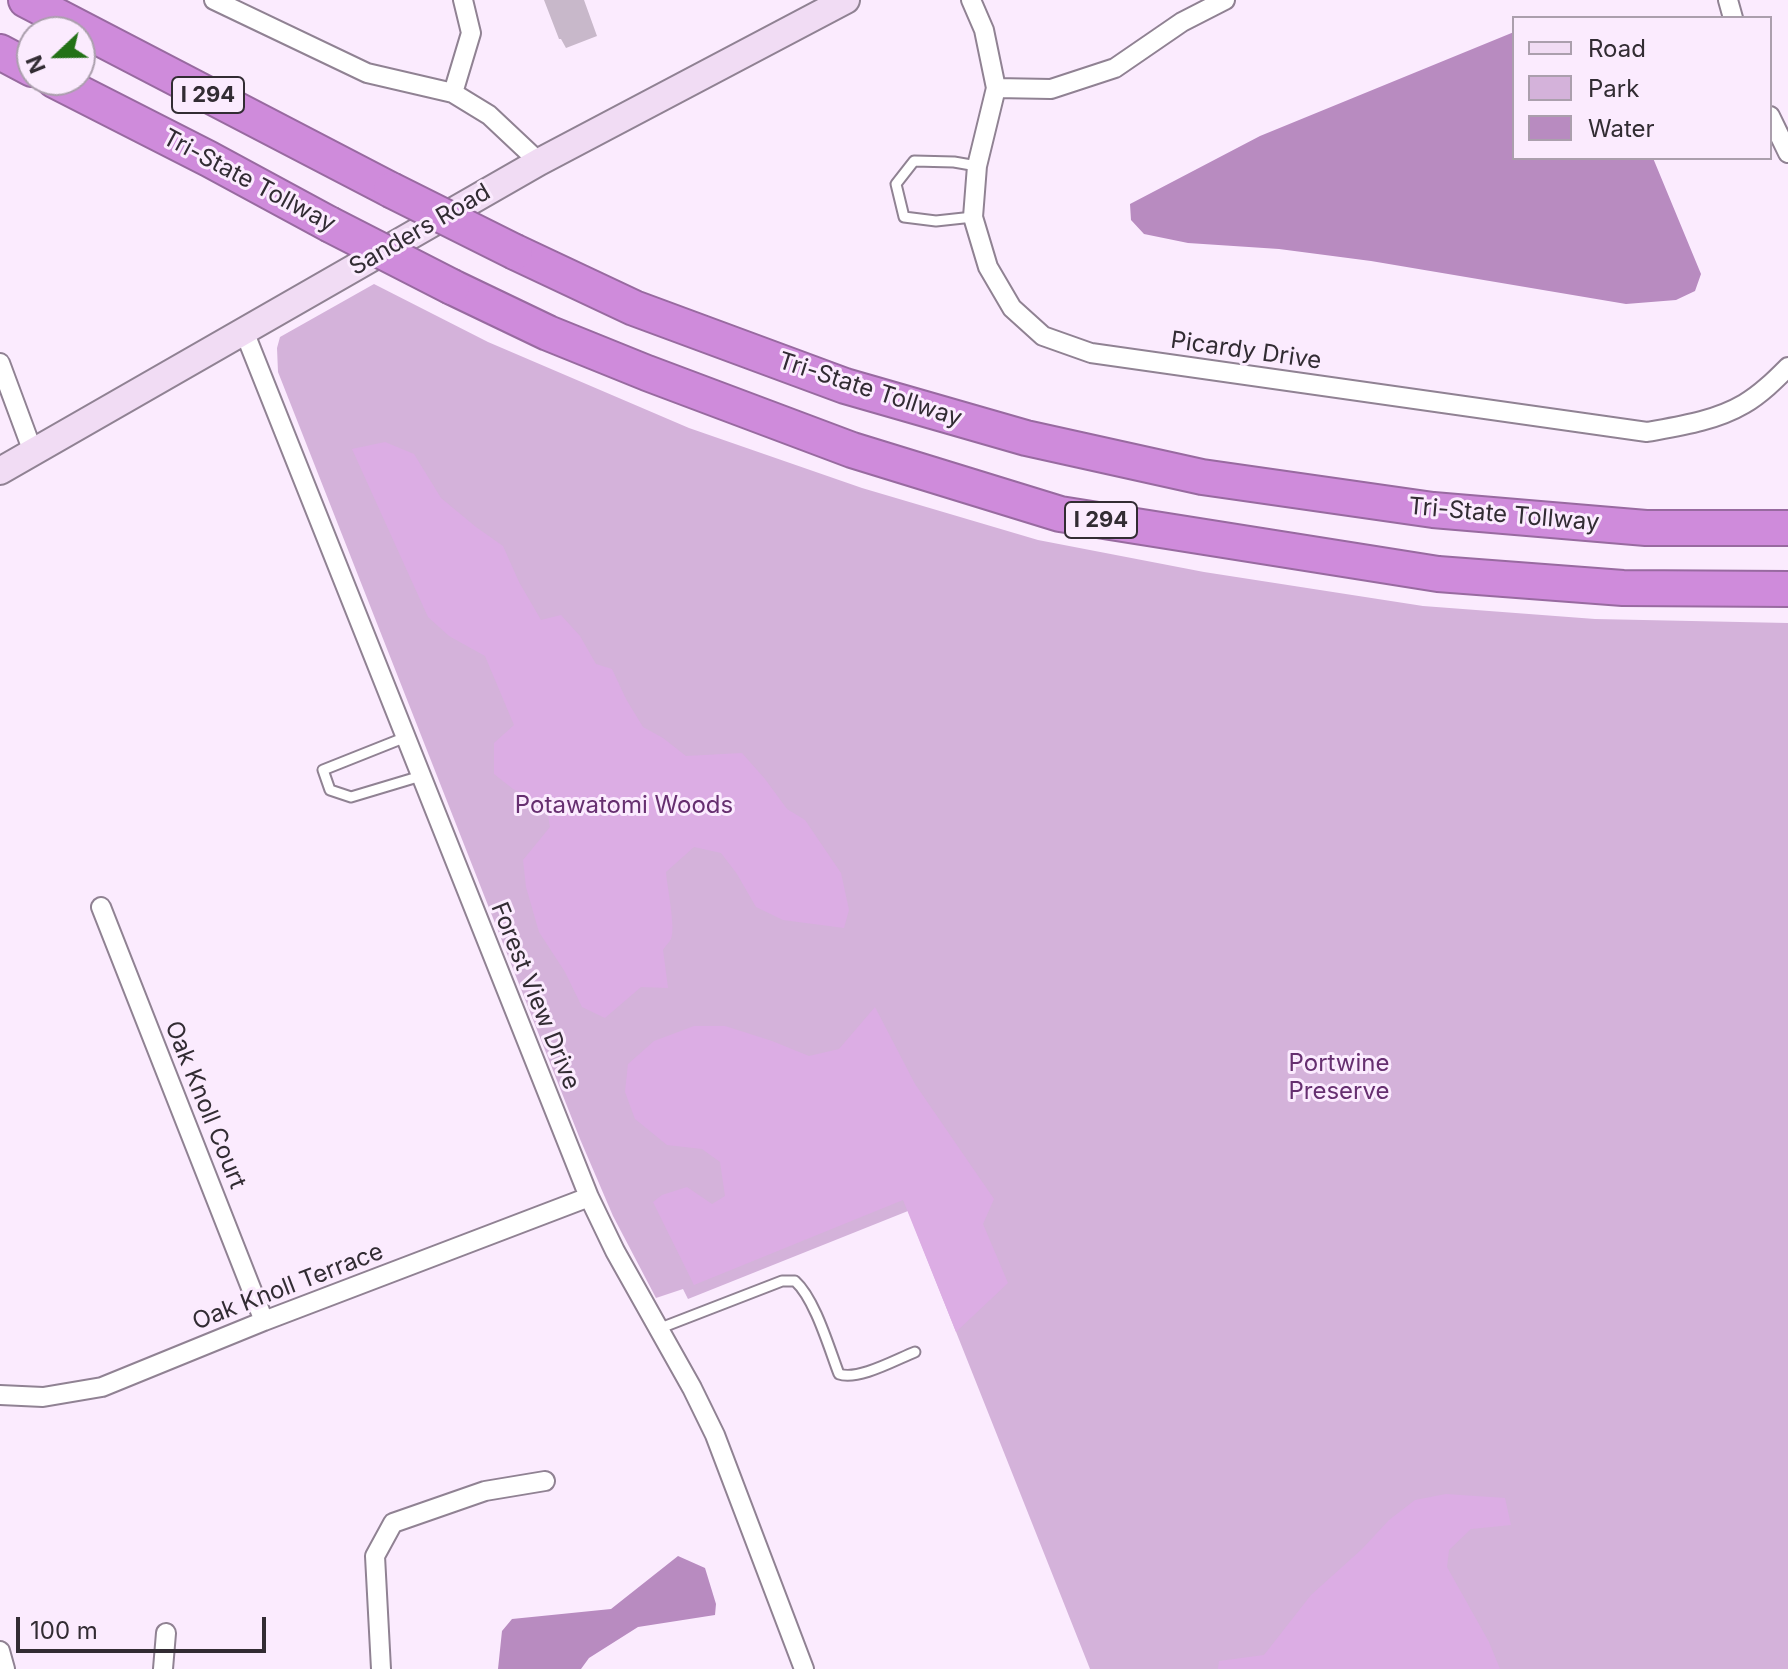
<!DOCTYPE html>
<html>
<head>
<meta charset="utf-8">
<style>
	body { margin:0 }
	#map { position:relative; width:1788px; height:1669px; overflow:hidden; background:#fbebfe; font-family:Inter,sans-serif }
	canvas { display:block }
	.legend { position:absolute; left:1512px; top:16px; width:260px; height:144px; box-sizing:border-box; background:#fbebfe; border:2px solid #ab9fad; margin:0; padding:10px 14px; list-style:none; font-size:24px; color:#322c33 }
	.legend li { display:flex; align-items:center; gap:16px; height:40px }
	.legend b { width:40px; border:2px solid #ab9fad }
	.north { position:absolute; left:16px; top:16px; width:80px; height:80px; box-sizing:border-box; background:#fbebfe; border:2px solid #ab9fad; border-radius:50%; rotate:248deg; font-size:22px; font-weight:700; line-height:32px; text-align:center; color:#322c33 }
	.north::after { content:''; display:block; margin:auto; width:28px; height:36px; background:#237117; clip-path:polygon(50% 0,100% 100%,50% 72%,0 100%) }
	.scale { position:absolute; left:16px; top:1617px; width:250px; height:36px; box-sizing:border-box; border:4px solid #322c33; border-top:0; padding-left:10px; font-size:24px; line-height:28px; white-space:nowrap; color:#322c33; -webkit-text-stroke:6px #fbebfe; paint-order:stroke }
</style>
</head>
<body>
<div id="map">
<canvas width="1788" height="1669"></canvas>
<ul class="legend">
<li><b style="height:10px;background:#f1dcf4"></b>Road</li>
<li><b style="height:22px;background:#d4b2da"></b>Park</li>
<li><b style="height:22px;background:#b88bc0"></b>Water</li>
</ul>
<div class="north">N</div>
<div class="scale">100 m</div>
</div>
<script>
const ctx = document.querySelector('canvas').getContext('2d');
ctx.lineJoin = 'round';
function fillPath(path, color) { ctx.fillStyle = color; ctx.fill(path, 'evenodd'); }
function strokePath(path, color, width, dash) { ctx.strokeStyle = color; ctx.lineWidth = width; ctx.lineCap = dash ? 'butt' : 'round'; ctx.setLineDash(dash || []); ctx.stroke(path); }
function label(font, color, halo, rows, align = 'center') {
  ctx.font = font + ' Inter,sans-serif'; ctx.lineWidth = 6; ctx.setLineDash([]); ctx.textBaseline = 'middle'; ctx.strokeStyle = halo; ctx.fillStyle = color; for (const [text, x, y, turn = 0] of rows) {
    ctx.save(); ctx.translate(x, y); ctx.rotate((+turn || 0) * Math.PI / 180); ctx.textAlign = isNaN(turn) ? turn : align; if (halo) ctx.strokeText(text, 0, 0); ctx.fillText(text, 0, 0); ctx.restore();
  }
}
fillPath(new Path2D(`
	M 374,284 L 488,342 L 689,428 L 862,488 L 1038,540 L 1204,572 L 1423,606 L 1595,619 L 1788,623 L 1788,1669 L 1090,1669 L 908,1211 L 688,1299 L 683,1289 L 656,1298 L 613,1216 L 580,1139 L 278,372 L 277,348 L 280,337 Z`), '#d4b2da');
fillPath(new Path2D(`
	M 385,442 L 414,454 L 441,498 L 476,527 L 503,546 L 519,582 L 541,620 L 561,615 L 580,636 L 596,664 L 612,669 L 626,699 L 643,727 L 663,738 L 686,756 L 742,753 L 765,779 L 787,809 L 805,820 L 841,873 L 849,910 L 844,928 L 783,920 L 756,907 L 737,874 L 721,853 L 694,847 L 666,872 C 667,887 676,928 671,939 C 669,943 665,946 663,950 L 668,988 L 641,987 L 605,1018 L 582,1007 L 565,972 L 539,932 L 526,887 L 523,860 L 550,827 L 546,804 L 513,789 L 494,774 L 494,743 L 514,725 L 485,656 L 449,636 L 428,617 L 352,449 Z
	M 875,1007 L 915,1084 L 994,1199 L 983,1224 L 1008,1283 L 956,1332 L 903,1200 L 694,1285 L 653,1202 L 662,1195 L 687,1187 L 712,1204 L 725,1196 L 720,1162 L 702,1149 L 667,1145 L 635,1119 L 625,1092 L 628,1064 L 654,1041 L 694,1026 L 725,1026 L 772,1041 L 809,1056 L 839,1049 Z
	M 1446,1494 L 1505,1498 L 1511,1525 L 1471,1529 L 1449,1550 L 1447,1567 L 1489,1642 L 1500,1669 L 1218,1669 L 1219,1661 L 1264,1655 L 1311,1595 L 1362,1549 L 1389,1520 L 1415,1500 Z`), '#dcade4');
fillPath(new Path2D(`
	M 1514,32 L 1514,158 L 1653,158 L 1701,274 L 1695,291 L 1676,300 L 1626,304 L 1371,261 L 1279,249 L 1188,243 L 1144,234 L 1131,220 L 1130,204 L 1260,136 Z
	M 678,1556 L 705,1568 L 716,1604 L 715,1615 L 638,1627 L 589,1658 L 581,1669 L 498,1669 L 502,1631 L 512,1619 L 611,1609 Z`), '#b88bc0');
fillPath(new Path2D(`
	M 544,0 L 584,0 L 597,36 L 566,48 L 561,39 L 559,39 Z`), '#c8b8ca');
const lane = new Path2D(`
	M 973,217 L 936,221 L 904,217 L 896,184 L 914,161 L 954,162 L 977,166
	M 406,737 L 323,770 L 330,790 L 351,797 L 421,776
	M 658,1329 L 782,1281 L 795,1281 C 815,1299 829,1348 839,1374 C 858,1381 897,1359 915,1352`);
const street = new Path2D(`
	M 214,0 L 367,73 L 453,93 L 489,115 L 539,162
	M 971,0 L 984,30 L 996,88 L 977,166 L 973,217 L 988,267 L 1012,308 L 1043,336 L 1091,353 L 1647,432 C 1680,426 1715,421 1744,404 C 1761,394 1775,380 1788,367
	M 1728,0 L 1733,18
	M 996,88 L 1051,89 L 1115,68 L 1182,22 L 1225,0
	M 453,93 L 471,33 L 463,0
	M 1770,116 L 1788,153
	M 244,331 L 589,1197 L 615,1251 L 692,1388 L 715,1435 L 804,1669
	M 0,363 L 33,452
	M 101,907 L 264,1321
	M 0,1395 L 43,1397 L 102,1387 L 264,1321 L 589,1197
	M 0,1651 L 5,1669
	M 163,1669 L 166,1633
	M 381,1669 L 375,1556 L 393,1523 L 485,1491 L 545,1481`);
const secondary = new Path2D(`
	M 0,471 L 539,162 L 846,0`);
const highway = new Path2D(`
	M 26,0 L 391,190
	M 0,52 L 32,69
	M 54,80 L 209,159 L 329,224
	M 515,252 L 634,308 L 845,386 L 1026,438 L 1202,477 L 1433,510 L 1646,528 L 1788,528
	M 452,287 L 548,333 L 647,373 L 852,450 L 1060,514 L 1438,574 L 1623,588 L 1788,589`);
strokePath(lane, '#908293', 13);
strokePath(street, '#908293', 22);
strokePath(secondary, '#908293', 30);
strokePath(highway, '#986aa0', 38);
strokePath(lane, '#fff', 9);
strokePath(street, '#fff', 18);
strokePath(secondary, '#f1dcf4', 26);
strokePath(highway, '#cf8bdb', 34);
const highwayBridge = new Path2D(`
	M 391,190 L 515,252
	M 329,224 L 452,287`);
strokePath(highwayBridge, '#986aa0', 38, []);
strokePath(highwayBridge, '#cf8bdb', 34);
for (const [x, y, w] of [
	[208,95,72],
	[1101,520,72]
]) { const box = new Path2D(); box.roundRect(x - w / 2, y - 18, w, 36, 6); ctx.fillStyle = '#fbebfe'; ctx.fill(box); strokePath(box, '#322c33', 2); }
label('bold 22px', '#322c33', null, [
	["I 294",208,95],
	["I 294",1101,520]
]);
label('24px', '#322c33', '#fbebfe', [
	["Tri-State Tollway",249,181,28],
	["Sanders Road",420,230,-30],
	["Picardy Drive",1246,351,8],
	["Tri-State Tollway",870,390,18],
	["Tri-State Tollway",1504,515,5],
	["Forest View Drive",535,996,68],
	["Oak Knoll Court",205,1105,68],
	["Oak Knoll Terrace",288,1287,-21]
]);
label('24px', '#662f70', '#fbebfe', [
	["Potawatomi Woods",624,806],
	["Portwine",1339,1064],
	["Preserve",1339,1092]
]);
</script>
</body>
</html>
